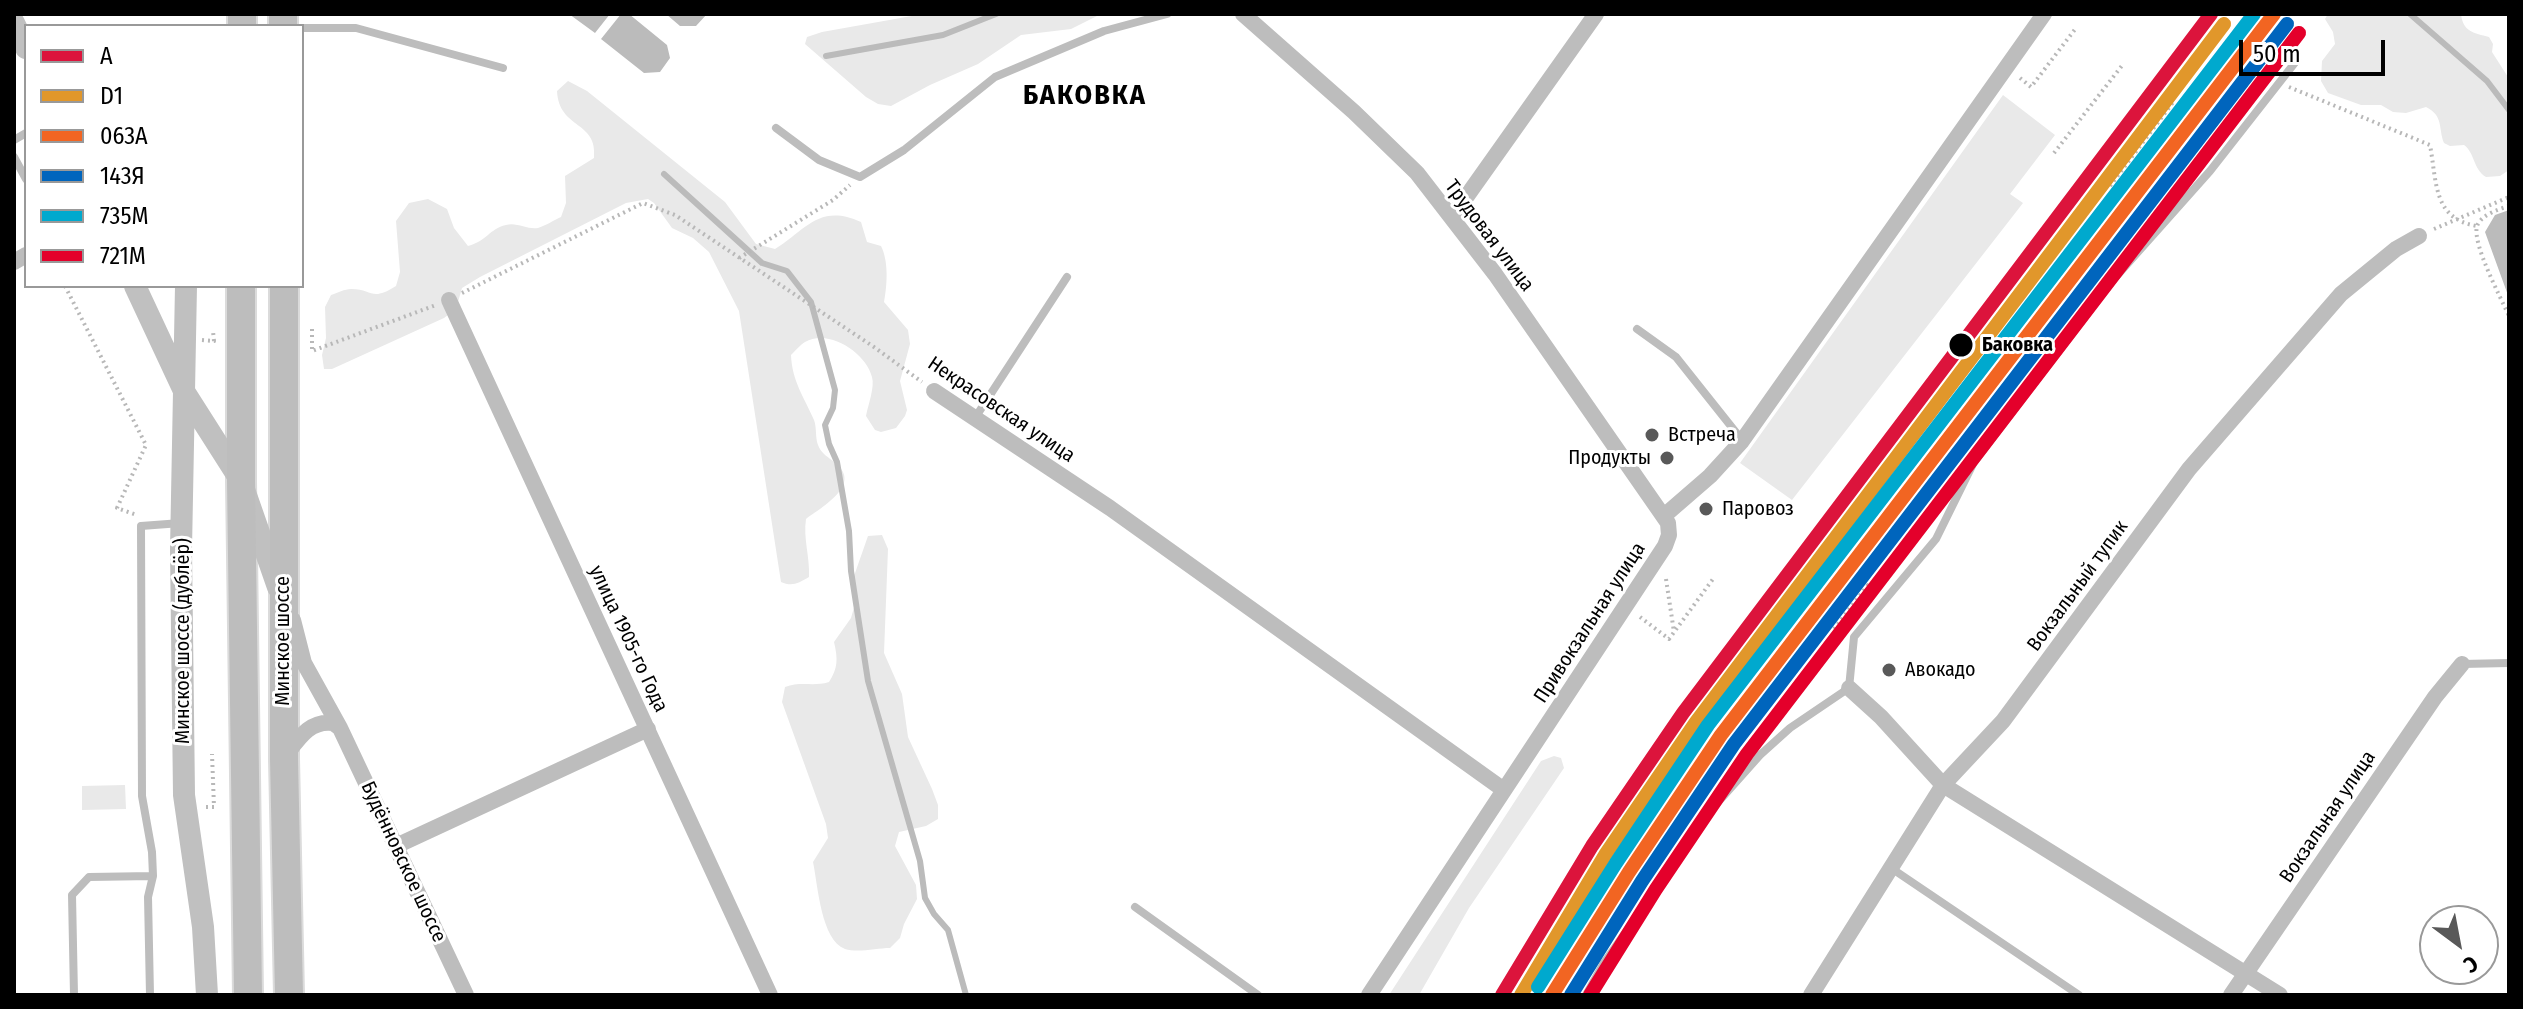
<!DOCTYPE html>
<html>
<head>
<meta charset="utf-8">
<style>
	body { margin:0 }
	#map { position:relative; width:2523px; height:1009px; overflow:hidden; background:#fff; font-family:"Fira Sans Condensed",sans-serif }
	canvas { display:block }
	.frame { position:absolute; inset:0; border:16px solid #000; pointer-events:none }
	.legend { position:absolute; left:24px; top:24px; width:280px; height:264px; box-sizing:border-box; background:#fff; border:2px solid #999; margin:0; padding:10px 14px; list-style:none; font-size:24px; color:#000 }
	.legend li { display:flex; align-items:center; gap:16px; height:40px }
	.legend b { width:40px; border:2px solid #999 }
	.north { position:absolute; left:2419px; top:905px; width:80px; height:80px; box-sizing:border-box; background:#fff; border:2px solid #999; border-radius:50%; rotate:148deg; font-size:22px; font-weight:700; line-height:32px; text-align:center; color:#000 }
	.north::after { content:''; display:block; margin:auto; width:28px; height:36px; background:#595959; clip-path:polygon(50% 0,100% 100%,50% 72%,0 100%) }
	.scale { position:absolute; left:2239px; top:40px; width:146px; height:36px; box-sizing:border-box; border:4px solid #000; border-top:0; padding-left:10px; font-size:24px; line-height:28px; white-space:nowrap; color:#000; -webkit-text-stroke:6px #fff; paint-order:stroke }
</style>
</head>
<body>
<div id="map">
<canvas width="2523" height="1009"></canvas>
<div class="frame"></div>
<ul class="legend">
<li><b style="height:10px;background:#dc143c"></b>A</li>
<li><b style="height:10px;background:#e1972b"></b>D1</li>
<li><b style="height:10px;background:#f26522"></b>063А</li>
<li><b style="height:10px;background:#0065bd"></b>143Я</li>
<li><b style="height:10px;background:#00a9ce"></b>735М</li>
<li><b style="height:10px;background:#e4002b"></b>721М</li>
</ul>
<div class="north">С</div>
<div class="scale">50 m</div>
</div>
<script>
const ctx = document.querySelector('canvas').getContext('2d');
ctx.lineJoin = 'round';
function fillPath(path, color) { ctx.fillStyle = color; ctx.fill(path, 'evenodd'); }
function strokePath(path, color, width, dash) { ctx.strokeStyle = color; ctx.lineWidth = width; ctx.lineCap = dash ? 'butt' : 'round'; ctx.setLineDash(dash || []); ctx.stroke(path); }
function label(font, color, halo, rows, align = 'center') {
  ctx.font = font + ' "Fira Sans Condensed",sans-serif'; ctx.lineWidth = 6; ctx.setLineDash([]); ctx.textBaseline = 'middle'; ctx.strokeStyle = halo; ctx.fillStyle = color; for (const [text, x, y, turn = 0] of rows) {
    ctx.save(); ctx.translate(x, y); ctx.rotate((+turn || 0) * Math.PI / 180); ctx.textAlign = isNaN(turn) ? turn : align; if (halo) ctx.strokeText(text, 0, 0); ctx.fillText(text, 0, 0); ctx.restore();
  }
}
fillPath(new Path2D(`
	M 923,14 L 1101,14 L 1071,29 L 1021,35 L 978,64 L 930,85 L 891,106 L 878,104 L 866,97 L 805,44 L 807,37 L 822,32 Z
	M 2328,14 L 2461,14 C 2463,32 2474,33 2489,37 L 2493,44 L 2492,52 L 2508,77 L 2509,170 L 2500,176 L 2486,177 C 2473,169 2475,153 2464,145 L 2450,146 L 2444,143 C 2438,128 2444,116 2426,107 L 2406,113 L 2393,112 L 2381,105 L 2361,105 L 2328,93 L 2321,81 L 2322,61 L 2335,44 L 2333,32 L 2325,19 Z
	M 568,81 L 587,91 L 725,202 L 756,244 L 775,249 C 806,230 819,203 861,222 L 867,242 L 881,246 C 889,262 887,286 884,302 L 908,330 L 910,344 L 900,381 L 907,410 L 905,416 L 896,428 L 881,432 L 875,430 L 866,416 C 868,405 875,387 872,377 C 866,353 829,328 805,342 C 800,345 795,351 791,355 C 792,381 804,397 814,420 C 817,428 815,437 818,445 C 821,454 829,457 835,463 C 863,484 822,507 806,519 C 803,539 810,556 809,577 C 799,583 792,587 781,582 L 739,311 L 709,252 L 693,238 L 672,228 L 654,203 L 648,199 L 626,203 L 480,277 L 462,288 L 456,309 L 444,318 L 332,369 L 324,369 L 322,355 L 326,338 L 325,307 L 331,295 C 337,293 345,289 351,289 C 373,289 371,302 396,286 L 400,272 L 396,221 L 409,203 L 428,199 L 447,209 L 454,228 L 468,246 C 487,241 489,229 506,225 C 517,222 528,230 538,228 C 545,226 554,220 561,217 L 566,203 L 565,176 L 594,158 C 598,120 559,130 557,91 Z
	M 2003,95 L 2055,135 L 2010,194 L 2023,203 L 1792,500 L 1740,463 Z
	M 882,535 L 888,549 L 884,653 L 902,694 L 908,737 L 932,789 L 938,805 L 938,819 L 926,826 L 899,832 L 895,846 L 916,885 L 917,899 L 904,924 L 900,938 L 890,948 C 877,948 858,953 845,949 C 821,940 818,886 813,862 L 828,838 L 826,824 L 782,702 L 785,687 C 801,681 813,687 829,682 C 838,668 838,659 834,642 L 851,618 L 855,604 L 854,576 L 868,536 Z
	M 1554,756 L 1561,758 L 1564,768 L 1469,908 L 1419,995 L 1389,995 L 1541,761 Z
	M 125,785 L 126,809 L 82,810 L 82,786 Z`), '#e9e9e9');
fillPath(new Path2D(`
	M 569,14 L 610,14 L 595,33 Z
	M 621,14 L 629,14 L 667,45 L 670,58 L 660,72 L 644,73 L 601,39 Z
	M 666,14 L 707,14 L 696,26 L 680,26 Z
	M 2509,210 L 2509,298 L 2485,232 L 2495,215 Z`), '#bbb');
strokePath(new Path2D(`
	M 2410,14 L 2487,81 L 2509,110
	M 826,56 L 943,35 L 996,14
	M 664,174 L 762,263 L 787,271 L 811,302 L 835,390 L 833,408 L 825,425 L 829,444 L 837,462 L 849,531 L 851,571 L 868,681 L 920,861 L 925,898 L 934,914 L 948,930 L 966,995`), '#bbb', 6);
const highway = new Path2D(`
	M 283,14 L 283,26
	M 242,26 L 242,14
	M 241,286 L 241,481 L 248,995
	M 284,286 L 284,759 L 289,995`);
strokePath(highway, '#dbdbdb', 32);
strokePath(new Path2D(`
	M 2020,78 L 2031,87 L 2076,28
	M 2289,87 L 2430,145 C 2437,183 2433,219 2477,226
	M 2212,129 L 2268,57 L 2277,64
	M 2054,153 L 2124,63
	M 2110,186 L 2174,101
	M 2509,206 C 2499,209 2481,215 2477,226 C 2472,244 2501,298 2509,316
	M 2434,229 L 2509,197
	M 739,258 L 833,200 L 850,185
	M 65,286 L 146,445 L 117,508 L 137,515
	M 462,293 L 643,203 L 675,215 L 874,347 L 922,382
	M 312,329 L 312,351 L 436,305
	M 202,340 L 214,341 L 213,331
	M 1817,559 L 1854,511
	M 1666,579 L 1674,632
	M 1640,617 L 1669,639 L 1713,579
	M 1834,629 L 1868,585 L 1879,585
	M 206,807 L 214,807 L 212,754`), '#b8b8b8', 4, [2, 4]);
strokePath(new Path2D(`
	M 302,28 L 356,28 L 503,68
	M 776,128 L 819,160 L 860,177 L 904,150 L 995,77 L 1104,31 L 1167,14
	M 14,140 L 26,133
	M 14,157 L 26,179
	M 1637,329 L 1676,357 L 1742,440
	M 975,418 L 1067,277
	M 2462,664 L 2509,663
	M 1891,868 L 2079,995
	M 1135,907 L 1258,995
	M 74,995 L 72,895 L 89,877 L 153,876
	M 150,995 L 148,897 L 153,876 L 152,852 L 142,796 L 141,526 L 181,523
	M 1586,995 L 1604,963 L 1711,810 L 1760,755 L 1790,728 L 1849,688 L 1854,637 L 1936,539 L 1974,462 L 2113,280 L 2210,171 L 2297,60`), '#bdbdbd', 8);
strokePath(new Path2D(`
	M 1243,14 L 1354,112 L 1417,173 L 1495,274 L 1668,523 L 1669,535 L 1665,546 L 1369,995
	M 1452,217 L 1596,14
	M 14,262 L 26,255
	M 449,300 L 770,995
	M 934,391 L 1110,508 L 1504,790
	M 1665,515 L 1710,476 L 1742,441 L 2044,14
	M 293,620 L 304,663 L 340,728 L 466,995
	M 1849,688 L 1881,717 L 1943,785 L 2280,995
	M 286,755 C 299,738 310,720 333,723 L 340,728
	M 396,846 L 648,729
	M 1811,995 L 1943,785 L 2003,721 L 2189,469 L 2341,294 L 2396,249 L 2419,236
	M 2231,995 L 2435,697 L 2462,664`), '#bdbdbd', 16);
strokePath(new Path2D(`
	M 14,23 L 26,48
	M 135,286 L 185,393 L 241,481 L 278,587
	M 186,286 L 181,549 L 184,795 L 203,927 L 207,995`), '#c0c0c0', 22);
strokePath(highway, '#bdbdbd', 28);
strokePath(new Path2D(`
	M 1502,995 L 1592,846 L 1683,713 L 2211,14`), '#dc143c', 14);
strokePath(new Path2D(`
	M 1521,995 L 1605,855 L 1696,722 L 2224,24`), '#e1972b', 14);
strokePath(new Path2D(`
	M 1552,995 L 1629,872 L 1721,735 L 2274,14`), '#f26522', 14);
strokePath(new Path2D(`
	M 1571,995 L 1642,881 L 1734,744 L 2287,24`), '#0065bd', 14);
strokePath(new Path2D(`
	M 1538,987 L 1616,863 L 1708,725 L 2254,14`), '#00a9ce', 14);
strokePath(new Path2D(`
	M 1590,995 L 1656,889 L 1747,754 L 2299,33`), '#e4002b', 14);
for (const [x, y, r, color] of [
	[1961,345,13,"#000"],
	[1652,435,8,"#595959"],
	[1667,458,8,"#595959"],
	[1706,509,8,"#595959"],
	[1889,670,8,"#595959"]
]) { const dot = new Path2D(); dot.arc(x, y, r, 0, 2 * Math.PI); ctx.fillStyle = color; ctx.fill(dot); strokePath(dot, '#fff', 3); }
label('20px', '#000', '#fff', [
	["Трудовая улица",1489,236,53],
	["Некрасовская улица",1001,410,34],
	["Вокзальный тупик",2078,586,-54],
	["Привокзальная улица",1590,623,-57],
	["улица 1905-го Года",628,639,65],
	["Минское шоссе (дублёр)",183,641,-90],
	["Минское шоссе",283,641,-90],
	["Вокзальная улица",2328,817,-56],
	["Будённовское шоссе",403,862,65]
]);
label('bold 20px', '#000', '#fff', [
	["Баковка",1982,345]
], 'left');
label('20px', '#000', '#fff', [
	["Встреча",1668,435],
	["Продукты",1651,458,"right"],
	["Паровоз",1722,509],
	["Авокадо",1905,670]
], 'left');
ctx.letterSpacing = '2px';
label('bold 28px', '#000', '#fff', [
	["БАКОВКА",1085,96]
]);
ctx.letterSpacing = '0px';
</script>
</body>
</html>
